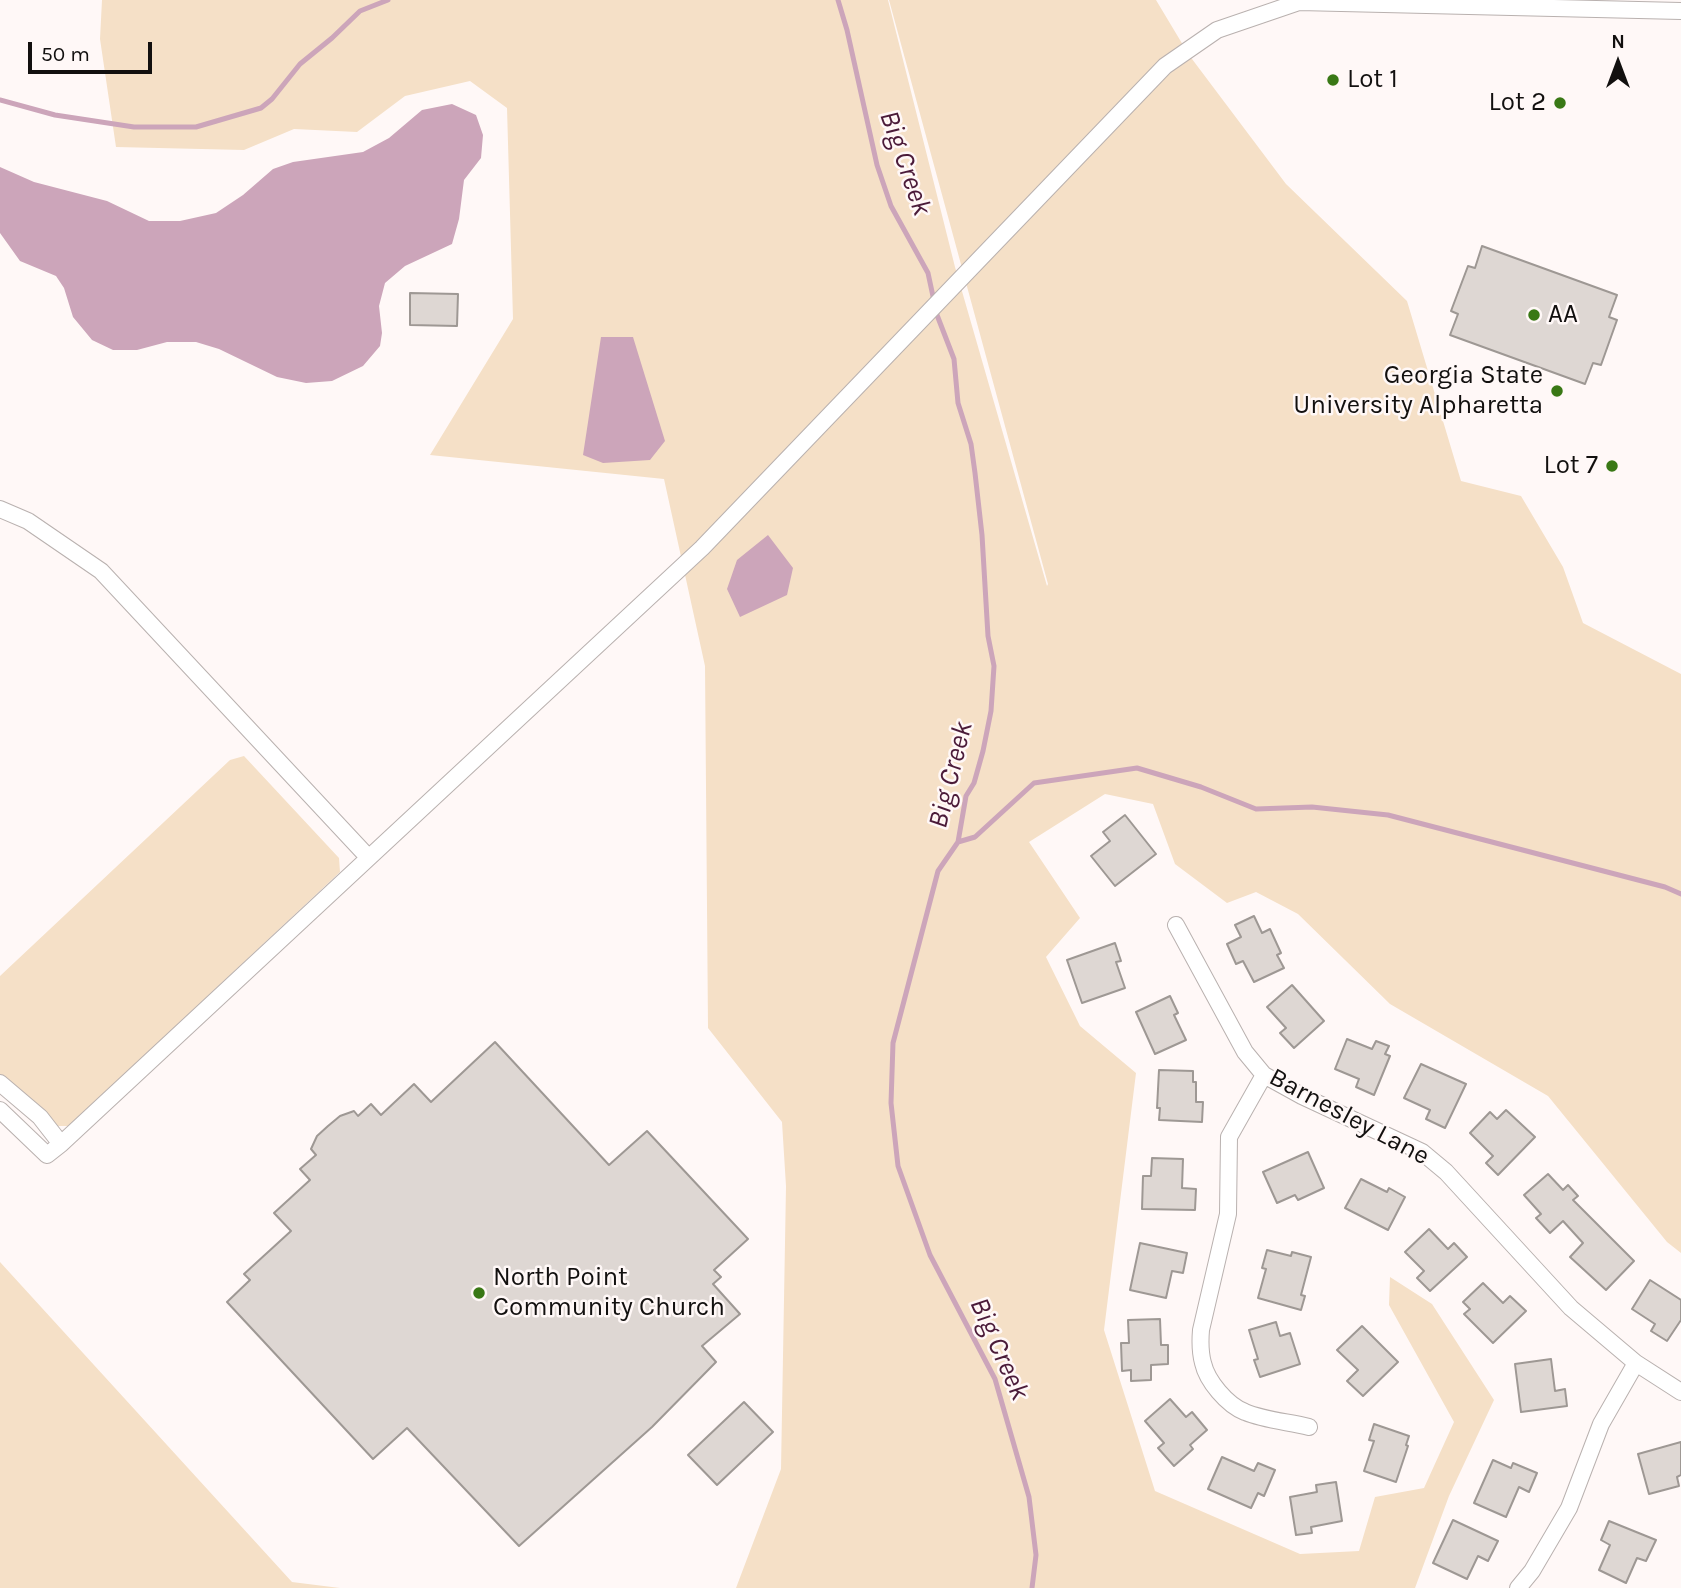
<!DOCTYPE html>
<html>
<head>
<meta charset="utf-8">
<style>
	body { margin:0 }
	#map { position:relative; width:1681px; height:1588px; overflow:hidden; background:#fff8f7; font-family:Karla,sans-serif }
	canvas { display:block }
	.north { position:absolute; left:1583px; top:28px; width:70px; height:70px; -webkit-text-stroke:5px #fff8f7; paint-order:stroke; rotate:0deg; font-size:19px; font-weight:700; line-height:28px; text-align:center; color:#12100f }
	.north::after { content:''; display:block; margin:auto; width:24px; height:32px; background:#12100f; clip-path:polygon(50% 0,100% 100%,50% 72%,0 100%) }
	.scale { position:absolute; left:28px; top:42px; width:124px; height:32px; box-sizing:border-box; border:4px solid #12100f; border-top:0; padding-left:9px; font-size:21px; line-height:24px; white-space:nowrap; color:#12100f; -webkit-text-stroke:5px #fff8f7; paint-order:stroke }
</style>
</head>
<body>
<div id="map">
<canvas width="1681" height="1588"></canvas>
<div class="north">N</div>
<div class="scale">50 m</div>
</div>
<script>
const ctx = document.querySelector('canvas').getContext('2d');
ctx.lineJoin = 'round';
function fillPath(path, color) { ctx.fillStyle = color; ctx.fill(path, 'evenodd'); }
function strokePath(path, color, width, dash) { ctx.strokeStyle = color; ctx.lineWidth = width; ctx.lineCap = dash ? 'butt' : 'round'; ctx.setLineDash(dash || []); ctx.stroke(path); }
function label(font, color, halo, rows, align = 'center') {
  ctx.font = font + ' Karla,sans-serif'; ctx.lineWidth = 5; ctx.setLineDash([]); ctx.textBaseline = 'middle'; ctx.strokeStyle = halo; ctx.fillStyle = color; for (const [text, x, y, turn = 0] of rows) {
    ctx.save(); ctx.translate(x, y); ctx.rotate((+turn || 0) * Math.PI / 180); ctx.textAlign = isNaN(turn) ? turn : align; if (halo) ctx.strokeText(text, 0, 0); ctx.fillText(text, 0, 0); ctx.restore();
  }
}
fillPath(new Path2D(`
	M 102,0 L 888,0 L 955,267 L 1047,586 L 1048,584 L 889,0 L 1156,0 L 1189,55 L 1286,184 L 1407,301 L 1461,481 L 1521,496 L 1563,567 L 1583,623 L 1681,674 L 1681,1253 L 1667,1242 L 1548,1096 L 1390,1004 L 1298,914 L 1256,892 L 1227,903 L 1175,864 L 1153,804 L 1105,794 L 1029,842 L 1080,918 L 1046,957 L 1080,1026 L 1136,1073 L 1104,1330 L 1155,1491 L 1300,1554 L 1359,1551 L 1375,1497 L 1424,1488 L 1454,1422 L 1389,1305 L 1390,1277 L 1432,1304 L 1494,1400 L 1449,1496 L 1415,1588 L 736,1588 L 781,1469 L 786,1186 L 782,1122 L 708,1028 L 705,666 L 664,479 L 430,455 L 513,319 L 507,108 L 470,81 L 405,96 L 357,132 L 294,129 L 244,150 L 116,147 L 100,39 Z
	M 244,756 L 339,858 L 340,872 L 69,1126 L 54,1126 L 0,1075 L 0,976 L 230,760 Z
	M 0,1262 L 292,1582 L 340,1588 L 0,1588 Z`), '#f5e0c7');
fillPath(new Path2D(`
	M 452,104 L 476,115 L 483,135 L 481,158 L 464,180 L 459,219 L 452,244 L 405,266 L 385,283 L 379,306 L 382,333 L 380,346 L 363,366 L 332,381 L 306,383 L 277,377 L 219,349 L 196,342 L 167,342 L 137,350 L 113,350 L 92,340 L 73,317 L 64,288 L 56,276 L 20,261 L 0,233 L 0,167 L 34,182 L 107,201 L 149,221 L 180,221 L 216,213 L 243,195 L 273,169 L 293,162 L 363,152 L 389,138 L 422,110 Z
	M 601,337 L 633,337 L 665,441 L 650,460 L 603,463 L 583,455 Z
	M 768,535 L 793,568 L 787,595 L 740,617 L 727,589 L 737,560 Z`), '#cca5ba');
strokePath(new Path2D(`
	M 838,0 L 847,30 L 877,165 L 891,206 L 928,273 L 937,315 L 954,359 L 958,403 L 971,444 L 975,473 L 982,535 L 988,636 L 994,666 L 991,711 L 983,751 L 974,783 L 966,796 L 958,842 L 938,871 L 893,1043 L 891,1103 L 898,1166 L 930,1255 L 995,1379 L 1029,1497 L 1036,1555 L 1032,1588
	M 0,100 L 55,115 L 134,127 L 196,127 L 261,108 L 272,99 L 300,64 L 332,38 L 360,11 L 388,0
	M 958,842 L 975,837 L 1034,783 L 1137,768 L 1201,787 L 1256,809 L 1312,807 L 1388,815 L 1665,887 L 1681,894`), '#cca5ba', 5);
const building = new Path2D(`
	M 1482,246 L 1617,295 L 1609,317 L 1617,320 L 1601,365 L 1593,363 L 1585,384 L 1450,335 L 1458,314 L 1451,311 L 1468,266 L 1475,268 Z
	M 410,293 L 458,294 L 457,326 L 410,325 Z
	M 1125,815 L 1156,854 L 1115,886 L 1091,856 L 1110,841 L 1103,832 Z
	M 1254,916 L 1262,933 L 1270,929 L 1281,953 L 1277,955 L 1284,968 L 1254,982 L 1243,961 L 1236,964 L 1227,944 L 1241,937 L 1235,925 Z
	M 1115,943 L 1121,961 L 1116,962 L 1125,988 L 1082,1003 L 1067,960 Z
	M 1292,985 L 1324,1021 L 1294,1048 L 1280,1033 L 1286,1028 L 1267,1007 Z
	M 1170,996 L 1178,1013 L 1174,1015 L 1186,1040 L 1155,1054 L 1136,1012 Z
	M 1347,1039 L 1372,1049 L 1376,1041 L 1389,1046 L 1385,1054 L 1390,1056 L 1374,1095 L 1356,1087 L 1359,1079 L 1335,1069 Z
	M 495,1042 L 609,1165 L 647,1131 L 748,1239 L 714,1270 L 721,1277 L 713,1284 L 740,1314 L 702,1346 L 716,1362 L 652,1427 L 519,1546 L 407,1428 L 373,1459 L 227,1302 L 250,1280 L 244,1274 L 291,1231 L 274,1213 L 310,1180 L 300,1169 L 316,1155 L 311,1149 L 317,1136 L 328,1126 L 340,1116 L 354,1111 L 358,1116 L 371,1104 L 381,1115 L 414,1084 L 431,1102 Z
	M 1421,1064 L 1466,1084 L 1445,1128 L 1426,1119 L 1430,1110 L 1404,1098 Z
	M 1159,1070 L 1193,1071 L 1193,1082 L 1196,1082 L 1196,1102 L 1203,1102 L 1202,1122 L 1159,1120 L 1160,1108 L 1157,1108 Z
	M 1506,1110 L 1535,1137 L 1498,1175 L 1486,1163 L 1493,1156 L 1470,1133 L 1490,1112 L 1497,1119 Z
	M 1308,1152 L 1324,1188 L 1298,1200 L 1295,1195 L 1277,1203 L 1263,1172 Z
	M 1152,1158 L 1183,1159 L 1182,1188 L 1196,1189 L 1195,1210 L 1142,1209 L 1143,1176 L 1151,1176 Z
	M 1548,1174 L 1563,1190 L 1568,1185 L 1578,1196 L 1573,1200 L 1634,1261 L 1606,1290 L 1570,1257 L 1583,1243 L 1563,1221 L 1550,1233 L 1536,1218 L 1541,1214 L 1524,1195 Z
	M 1361,1179 L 1387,1192 L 1389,1188 L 1405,1197 L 1388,1230 L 1345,1208 Z
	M 1429,1229 L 1448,1249 L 1454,1243 L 1467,1257 L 1430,1291 L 1417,1278 L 1424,1271 L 1405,1252 Z
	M 1140,1243 L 1187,1253 L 1183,1273 L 1172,1271 L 1166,1298 L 1130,1290 Z
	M 1267,1250 L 1291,1256 L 1292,1252 L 1311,1257 L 1301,1295 L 1305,1296 L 1301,1310 L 1258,1298 L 1266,1269 L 1262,1268 Z
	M 1650,1280 L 1681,1300 L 1681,1320 L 1667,1341 L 1651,1331 L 1655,1324 L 1632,1309 Z
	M 1483,1283 L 1503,1303 L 1510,1296 L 1526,1311 L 1493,1343 L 1464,1314 L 1470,1309 L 1463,1302 Z
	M 1160,1319 L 1161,1345 L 1168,1345 L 1168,1364 L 1151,1365 L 1151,1380 L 1131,1381 L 1131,1370 L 1122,1371 L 1121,1343 L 1129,1343 L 1128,1320 Z
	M 1276,1322 L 1280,1336 L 1290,1333 L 1300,1364 L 1260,1377 L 1254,1360 L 1258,1359 L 1249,1330 Z
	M 1362,1326 L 1398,1362 L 1363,1396 L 1347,1381 L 1358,1370 L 1337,1350 Z
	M 1551,1359 L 1555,1391 L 1565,1389 L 1567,1406 L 1521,1412 L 1515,1364 Z
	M 1170,1399 L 1186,1417 L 1192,1412 L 1207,1430 L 1190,1445 L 1193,1449 L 1174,1466 L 1158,1448 L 1164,1443 L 1145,1421 Z
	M 744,1402 L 773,1432 L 717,1485 L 688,1455 Z
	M 1374,1424 L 1409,1436 L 1406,1445 L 1408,1446 L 1396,1482 L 1364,1471 L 1374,1441 L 1369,1440 Z
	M 1681,1442 L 1681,1475 L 1677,1477 L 1679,1486 L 1649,1494 L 1638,1454 Z
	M 1222,1457 L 1254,1471 L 1258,1463 L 1275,1470 L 1264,1496 L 1258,1493 L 1251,1508 L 1208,1489 Z
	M 1493,1460 L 1511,1468 L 1513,1463 L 1537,1473 L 1529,1492 L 1519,1487 L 1506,1517 L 1474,1503 Z
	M 1336,1482 L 1342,1521 L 1311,1527 L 1312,1533 L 1296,1535 L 1290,1497 L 1317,1492 L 1316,1485 Z
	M 1453,1520 L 1498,1541 L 1488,1561 L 1478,1556 L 1467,1579 L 1433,1563 Z
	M 1609,1521 L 1656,1540 L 1646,1561 L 1637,1558 L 1626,1583 L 1599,1570 L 1610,1545 L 1601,1540 Z`);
fillPath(building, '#ded7d3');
strokePath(building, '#9e9894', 2);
const minor = new Path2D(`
	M 0,509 L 28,521 L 101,571 L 368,857
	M 1176,925 L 1245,1052 L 1264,1075 L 1302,1096 L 1422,1152 L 1446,1172 L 1571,1308 L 1636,1363 L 1681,1392
	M 1264,1075 L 1229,1137 L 1228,1214 L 1201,1330 C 1200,1342 1200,1352 1203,1363 C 1207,1381 1227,1405 1245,1412 C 1264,1420 1289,1422 1309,1427
	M 0,1083 L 40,1117 L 61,1144
	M 0,1110 L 47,1155 L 61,1144 L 702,548 L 1165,66 L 1217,30 L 1299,2 L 1681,11
	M 1518,1588 L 1532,1571 L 1569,1508 L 1601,1424 L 1636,1363`);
strokePath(minor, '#b9b1af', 18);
strokePath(minor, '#fff', 16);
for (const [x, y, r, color] of [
	[1333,80,7,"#397815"],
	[1560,103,7,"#397815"],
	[1534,315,7,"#397815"],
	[1557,391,7,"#397815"],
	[1612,466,7,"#397815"],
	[479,1293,7,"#397815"]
]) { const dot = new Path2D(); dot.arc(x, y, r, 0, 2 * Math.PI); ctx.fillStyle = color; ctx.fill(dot); strokePath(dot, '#fff8f7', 2.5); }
label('26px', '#12100f', '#fff8f7', [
	["Lot 1",1347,80],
	["Lot 2",1546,103,"right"],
	["AA",1548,315],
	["Georgia State",1543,376,"right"],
	["University Alpharetta",1543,406,"right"],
	["Lot 7",1598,466,"right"],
	["North Point",493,1278],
	["Community Church",493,1308]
], 'left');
label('26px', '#12100f', '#fff8f7', [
	["Barnesley Lane",1349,1117,28]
]);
label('italic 28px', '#4b1b39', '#fff8f7', [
	["Big Creek",905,163,71],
	["Big Creek",951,775,-76],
	["Big Creek",999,1349,66]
]);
</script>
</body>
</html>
